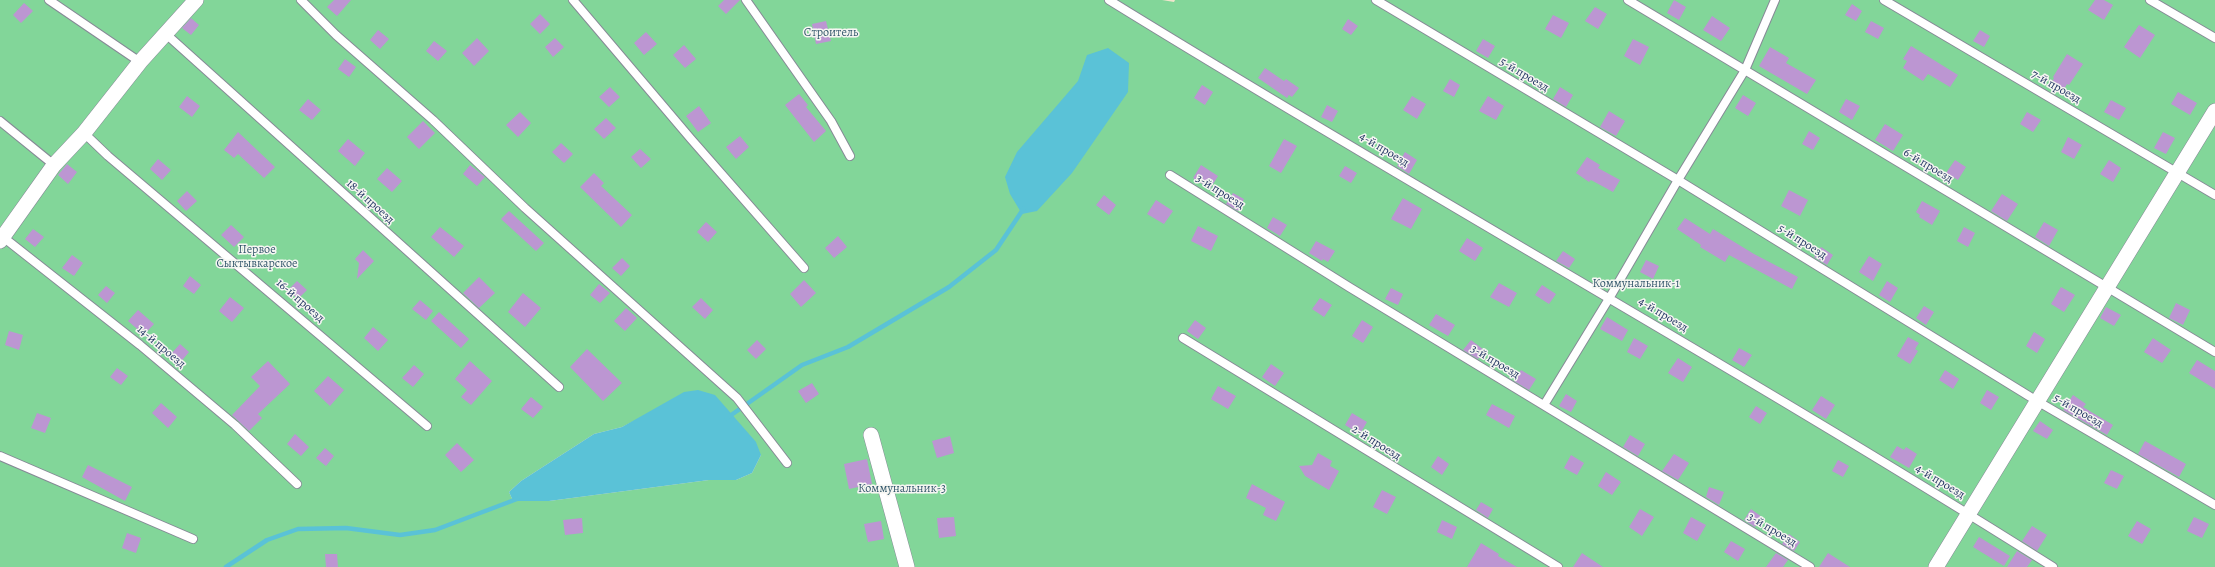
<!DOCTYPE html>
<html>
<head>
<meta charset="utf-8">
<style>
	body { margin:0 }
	canvas { display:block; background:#f1e5cd }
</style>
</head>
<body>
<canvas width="2215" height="567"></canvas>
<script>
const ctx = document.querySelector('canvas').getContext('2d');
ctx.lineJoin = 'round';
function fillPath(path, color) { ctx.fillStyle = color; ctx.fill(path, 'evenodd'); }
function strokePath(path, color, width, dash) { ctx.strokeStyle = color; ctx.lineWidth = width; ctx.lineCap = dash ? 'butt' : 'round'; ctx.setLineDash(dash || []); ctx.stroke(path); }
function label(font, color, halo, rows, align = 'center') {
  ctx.font = font + ' Alegreya,serif'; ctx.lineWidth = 3; ctx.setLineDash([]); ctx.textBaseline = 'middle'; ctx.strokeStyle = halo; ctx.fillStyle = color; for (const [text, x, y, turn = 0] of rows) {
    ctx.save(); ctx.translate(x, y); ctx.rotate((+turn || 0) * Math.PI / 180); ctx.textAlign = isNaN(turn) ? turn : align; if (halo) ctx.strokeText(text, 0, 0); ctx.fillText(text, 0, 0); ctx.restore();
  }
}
fillPath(new Path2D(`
	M 0,0 L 1162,0 L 1174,2 L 1175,0 L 2215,0 L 2215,567 L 0,567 ZM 646,415 L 761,455 L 752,473 L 736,480 L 709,480 L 549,501 L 513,501 L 509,492 L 521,481 L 594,434 L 622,427 Z`), '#82d699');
fillPath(new Path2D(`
	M 1108,48 L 1129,63 L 1128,92 L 1072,173 L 1037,211 L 1022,214 L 1010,194 L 1005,177 L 1017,152 L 1078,81 L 1087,55 Z
	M 698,390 L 715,395 L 756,442 L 761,455 L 752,473 L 736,480 L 709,480 L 549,501 L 513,501 L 509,492 L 521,481 L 594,434 L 622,427 L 684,392 Z`), '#5ac2d7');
strokePath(new Path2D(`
	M 727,418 L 802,365 L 848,347 L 949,287 L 996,250 L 1024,208
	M 226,567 L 267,540 L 298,529 L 346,528 L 400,535 L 435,530 L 517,499`), '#5ac2d7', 4.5);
fillPath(new Path2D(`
	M 334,0 L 351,0 L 337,16 L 327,7 Z
	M 724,0 L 740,0 L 726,14 L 718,6 Z
	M 1674,0 L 1686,7 L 1679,20 L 1667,13 Z
	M 2095,0 L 2104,0 L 2113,5 L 2104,20 L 2088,10 Z
	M 24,3 L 33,11 L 21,23 L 13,15 Z
	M 1852,4 L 1862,11 L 1856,21 L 1845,15 Z
	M 1595,7 L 1607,14 L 1598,29 L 1585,21 Z
	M 540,14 L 550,24 L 540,34 L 530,24 Z
	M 1553,15 L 1569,23 L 1561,38 L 1545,29 Z
	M 1712,16 L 1730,28 L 1721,41 L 1703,30 Z
	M 191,18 L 199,25 L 191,35 L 182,28 Z
	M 1348,19 L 1358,26 L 1351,35 L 1342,29 Z
	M 826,21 L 831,41 L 816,44 L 812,24 Z
	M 1871,21 L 1884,28 L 1878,39 L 1865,32 Z
	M 2139,25 L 2155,35 L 2140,58 L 2124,47 Z
	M 378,30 L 389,39 L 380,49 L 370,40 Z
	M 1980,30 L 1990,36 L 1984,47 L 1973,41 Z
	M 646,32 L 657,44 L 644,55 L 634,43 Z
	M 477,38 L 489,51 L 474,66 L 462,53 Z
	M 555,38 L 564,47 L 553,57 L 545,47 Z
	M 1483,39 L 1495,46 L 1488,58 L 1476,51 Z
	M 1633,39 L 1649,47 L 1640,65 L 1624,56 Z
	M 434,41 L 447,51 L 438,61 L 426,51 Z
	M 684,45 L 696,59 L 685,68 L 673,55 Z
	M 1911,46 L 1958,75 L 1950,87 L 1928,74 L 1923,81 L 1903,68 L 1907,61 L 1903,59 Z
	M 1770,47 L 1789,58 L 1786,63 L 1816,80 L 1807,94 L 1759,66 Z
	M 2067,54 L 2083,64 L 2069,85 L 2067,84 L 2062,93 L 2050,85 L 2054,78 L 2053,77 Z
	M 345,59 L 356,67 L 349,77 L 338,69 Z
	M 1265,68 L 1284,81 L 1286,79 L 1299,88 L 1292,97 L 1289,95 L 1287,98 L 1258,78 Z
	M 1450,79 L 1460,85 L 1454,97 L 1443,91 Z
	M 1202,85 L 1213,92 L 1205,105 L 1194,98 Z
	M 610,87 L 620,97 L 609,107 L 599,97 Z
	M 1560,87 L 1573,95 L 1566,107 L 1553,99 Z
	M 2178,92 L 2197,103 L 2190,115 L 2171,104 Z
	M 799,94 L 808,105 L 806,107 L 826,131 L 814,142 L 785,105 Z
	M 1743,95 L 1756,103 L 1748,116 L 1735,108 Z
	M 187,96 L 200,106 L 192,117 L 179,107 Z
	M 1412,96 L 1426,104 L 1417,119 L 1403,110 Z
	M 1488,96 L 1504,106 L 1496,120 L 1479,111 Z
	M 308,99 L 321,110 L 312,120 L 299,110 Z
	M 1846,99 L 1860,106 L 1852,120 L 1839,112 Z
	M 2111,100 L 2126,108 L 2119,120 L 2104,112 Z
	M 1327,105 L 1338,111 L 1332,122 L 1321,117 Z
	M 699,106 L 711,123 L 698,132 L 686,116 Z
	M 1609,111 L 1625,121 L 1616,136 L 1600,127 Z
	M 520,112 L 531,123 L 518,137 L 506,125 Z
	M 2027,112 L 2041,120 L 2033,132 L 2020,124 Z
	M 606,118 L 616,128 L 604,139 L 594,129 Z
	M 423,121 L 435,133 L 419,149 L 407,137 Z
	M 1885,124 L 1903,135 L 1893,151 L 1875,140 Z
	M 1809,131 L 1820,138 L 1813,150 L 1802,144 Z
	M 238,132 L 275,167 L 264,178 L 238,154 L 234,158 L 224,150 Z
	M 2163,132 L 2175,138 L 2166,154 L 2154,148 Z
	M 740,136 L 749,147 L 736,159 L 726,147 Z
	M 2068,137 L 2082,145 L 2074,159 L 2061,152 Z
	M 348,139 L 365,153 L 355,166 L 338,151 Z
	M 1284,139 L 1297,146 L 1281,173 L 1269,166 Z
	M 561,143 L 573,154 L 564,163 L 552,152 Z
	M 640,149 L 651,159 L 641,168 L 631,157 Z
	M 1405,152 L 1417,160 L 1409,174 L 1397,166 Z
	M 1587,157 L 1600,165 L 1598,168 L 1620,180 L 1613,192 L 1591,180 L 1589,182 L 1576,173 Z
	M 158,159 L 171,170 L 162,180 L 150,169 Z
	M 1955,160 L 1966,167 L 1958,180 L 1946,173 Z
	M 2109,160 L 2121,168 L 2113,182 L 2100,174 Z
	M 67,164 L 77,172 L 68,184 L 58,175 Z
	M 470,165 L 485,177 L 477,186 L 463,174 Z
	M 1201,165 L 1218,176 L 1210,189 L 1193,178 Z
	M 1345,166 L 1357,173 L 1351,183 L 1339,176 Z
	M 387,168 L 402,181 L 392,192 L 377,179 Z
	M 594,173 L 604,183 L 601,186 L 632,215 L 621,227 L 580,187 Z
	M 1789,190 L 1808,200 L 1800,216 L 1781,206 Z
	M 187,191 L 197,201 L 186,211 L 177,201 Z
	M 1233,193 L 1244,199 L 1238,211 L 1226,204 Z
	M 2002,194 L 2018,204 L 2007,221 L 1991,211 Z
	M 1104,195 L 1116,205 L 1109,215 L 1096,205 Z
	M 1403,198 L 1422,209 L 1411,229 L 1391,219 Z
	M 1156,200 L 1173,211 L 1164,224 L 1147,214 Z
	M 1922,201 L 1940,211 L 1932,225 L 1919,217 L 1920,215 L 1916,212 Z
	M 509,211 L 544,243 L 536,251 L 501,219 Z
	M 1273,217 L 1287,225 L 1280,236 L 1267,228 Z
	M 1685,218 L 1710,234 L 1713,229 L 1754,254 L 1798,277 L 1792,289 L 1729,255 L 1725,262 L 1700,247 L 1701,245 L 1677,229 Z
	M 706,222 L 717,232 L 708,242 L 697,232 Z
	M 2044,222 L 2058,230 L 2049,246 L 2035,237 Z
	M 231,225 L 244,237 L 234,247 L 221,235 Z
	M 1198,226 L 1218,236 L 1211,251 L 1191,241 Z
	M 440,227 L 464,246 L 454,257 L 431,237 Z
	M 1964,227 L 1975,233 L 1968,247 L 1957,241 Z
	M 33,229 L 44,237 L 35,247 L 25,239 Z
	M 838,236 L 847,247 L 834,258 L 825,248 Z
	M 1467,238 L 1483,248 L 1475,261 L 1459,251 Z
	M 1316,241 L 1335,251 L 1328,262 L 1323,259 L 1322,261 L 1309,253 Z
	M 1821,247 L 1833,255 L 1827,265 L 1814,257 Z
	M 363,250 L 374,261 L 357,279 L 359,263 L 355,259 Z
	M 1563,251 L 1575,259 L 1569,268 L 1556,261 Z
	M 72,255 L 83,263 L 74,276 L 62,268 Z
	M 1869,256 L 1882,264 L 1873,281 L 1859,272 Z
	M 622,258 L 630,266 L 621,276 L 612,268 Z
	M 1646,260 L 1659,266 L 1653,279 L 1640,272 Z
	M 190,276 L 201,285 L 194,294 L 183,286 Z
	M 479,277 L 495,293 L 479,308 L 463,293 Z
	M 804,280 L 816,293 L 801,307 L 790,294 Z
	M 297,281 L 307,290 L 298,299 L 288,290 Z
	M 1887,281 L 1898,288 L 1890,302 L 1879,295 Z
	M 1499,283 L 1517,293 L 1509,307 L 1490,297 Z
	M 599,284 L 610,293 L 600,303 L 590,295 Z
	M 1542,285 L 1556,294 L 1549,304 L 1535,295 Z
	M 106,286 L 115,293 L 107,303 L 98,295 Z
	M 2061,287 L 2075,295 L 2064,312 L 2051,304 Z
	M 1391,288 L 1403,294 L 1398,305 L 1385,299 Z
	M 523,293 L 541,308 L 525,327 L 508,312 Z
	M 230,297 L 244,308 L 232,322 L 219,311 Z
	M 701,298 L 713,310 L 705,319 L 692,307 Z
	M 1320,298 L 1332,305 L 1324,317 L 1312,309 Z
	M 420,300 L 433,311 L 426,320 L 412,309 Z
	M 2176,303 L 2190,310 L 2183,325 L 2169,318 Z
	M 1924,306 L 1934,312 L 1926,325 L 1916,318 Z
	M 2106,307 L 2121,315 L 2114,326 L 2100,318 Z
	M 626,308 L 637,318 L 625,331 L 614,321 Z
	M 138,310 L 154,324 L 144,335 L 128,321 Z
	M 439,312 L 469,339 L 461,348 L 431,321 Z
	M 1436,314 L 1455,325 L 1448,336 L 1429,325 Z
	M 1607,317 L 1628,330 L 1622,341 L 1600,329 Z
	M 1195,320 L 1206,328 L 1198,339 L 1187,331 Z
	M 1362,320 L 1373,327 L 1363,343 L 1352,336 Z
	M 373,327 L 388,340 L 378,351 L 364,338 Z
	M 9,331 L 23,335 L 19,350 L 5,345 Z
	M 2034,332 L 2045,339 L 2037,353 L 2026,346 Z
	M 1908,337 L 1919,343 L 1915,349 L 1918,351 L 1910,364 L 1897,356 Z
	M 1634,338 L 1648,346 L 1640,359 L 1627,352 Z
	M 2153,338 L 2171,350 L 2162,363 L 2144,352 Z
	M 757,340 L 766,349 L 756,359 L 747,350 Z
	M 1471,340 L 1484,350 L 1478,359 L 1463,350 Z
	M 180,344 L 189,352 L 179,364 L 170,355 Z
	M 1739,348 L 1752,355 L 1744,367 L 1732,360 Z
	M 587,349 L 622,383 L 603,401 L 570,367 Z
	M 1678,358 L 1692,367 L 1683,382 L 1668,373 Z
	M 2197,360 L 2215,371 L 2215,389 L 2189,373 Z
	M 268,361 L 290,384 L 258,414 L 262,418 L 249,431 L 232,415 L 260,386 L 251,377 Z
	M 470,361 L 492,381 L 471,405 L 461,397 L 467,390 L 455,379 Z
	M 1271,364 L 1284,373 L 1275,386 L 1262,377 Z
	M 414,365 L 424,374 L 413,387 L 402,378 Z
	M 117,368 L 128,376 L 121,385 L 110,377 Z
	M 1521,370 L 1536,379 L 1529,390 L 1514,381 Z
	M 1945,370 L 1959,379 L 1953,389 L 1939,380 Z
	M 328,376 L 344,390 L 330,406 L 314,391 Z
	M 812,383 L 819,394 L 806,403 L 798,391 Z
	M 1218,386 L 1236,396 L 1228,409 L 1211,399 Z
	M 1987,390 L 1999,397 L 1991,410 L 1980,403 Z
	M 1566,394 L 1577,401 L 1571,412 L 1559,406 Z
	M 2073,395 L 2086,404 L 2083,407 L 2113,425 L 2107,435 L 2063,410 Z
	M 1821,396 L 1835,405 L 1826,419 L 1812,410 Z
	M 531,397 L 543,407 L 533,418 L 521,409 Z
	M 161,403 L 177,417 L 168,428 L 152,413 Z
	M 1492,404 L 1515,416 L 1509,428 L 1486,415 Z
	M 1756,406 L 1767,413 L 1760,424 L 1749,417 Z
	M 37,413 L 51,418 L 45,433 L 31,428 Z
	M 1352,413 L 1367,422 L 1360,434 L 1345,425 Z
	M 2040,421 L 2053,430 L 2047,439 L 2033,431 Z
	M 295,434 L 309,447 L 301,456 L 287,444 Z
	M 1630,435 L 1645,444 L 1638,456 L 1623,447 Z
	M 950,436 L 954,453 L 937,458 L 932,441 Z
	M 2145,441 L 2186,464 L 2179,477 L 2138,454 Z
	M 457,443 L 474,460 L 461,472 L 445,455 Z
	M 1897,446 L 1904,450 L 1906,447 L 1917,454 L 1909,468 L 1890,457 Z
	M 325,448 L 334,456 L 326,466 L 316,458 Z
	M 1318,453 L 1332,461 L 1330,466 L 1339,471 L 1329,490 L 1305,476 L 1299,466 L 1312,465 Z
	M 1674,454 L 1689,463 L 1678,480 L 1662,471 Z
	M 1571,455 L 1584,463 L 1577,475 L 1564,468 Z
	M 1438,456 L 1449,464 L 1442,475 L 1431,467 Z
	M 867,459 L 872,484 L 849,489 L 844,464 Z
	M 1838,460 L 1849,466 L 1843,477 L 1832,471 Z
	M 88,465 L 132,487 L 125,501 L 82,477 Z
	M 2111,470 L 2124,476 L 2117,489 L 2104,483 Z
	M 1606,472 L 1621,482 L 1612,495 L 1598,486 Z
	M 1252,484 L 1285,502 L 1276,521 L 1263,515 L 1266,508 L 1246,498 Z
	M 1709,487 L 1724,492 L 1719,505 L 1706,497 Z
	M 1382,490 L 1396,497 L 1387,514 L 1373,507 Z
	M 1481,502 L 1493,509 L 1488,518 L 1476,510 Z
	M 1640,509 L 1654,517 L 1642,536 L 1629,527 Z
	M 1751,509 L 1762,517 L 1755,527 L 1744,520 Z
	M 954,517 L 956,536 L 939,538 L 937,518 Z
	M 1691,517 L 1706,525 L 1697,541 L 1683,533 Z
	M 2194,517 L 2209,524 L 2202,538 L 2187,531 Z
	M 582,518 L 583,533 L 565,535 L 563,520 Z
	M 1442,520 L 1457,527 L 1452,539 L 1437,532 Z
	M 881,521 L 884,539 L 868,542 L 864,524 Z
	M 2137,521 L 2151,529 L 2142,544 L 2128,536 Z
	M 2032,526 L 2047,535 L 2037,551 L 2022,541 Z
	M 127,533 L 141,538 L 136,553 L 122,548 Z
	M 1789,534 L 1800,542 L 1794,551 L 1782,544 Z
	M 1979,537 L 2010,556 L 2004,566 L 1973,547 Z
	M 1731,541 L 1745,549 L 1738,561 L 1724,552 Z
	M 1481,543 L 1499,554 L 1498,556 L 1517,567 L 1467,567 Z
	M 2017,551 L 2032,560 L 2027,567 L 2007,567 Z
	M 1582,553 L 1603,567 L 1573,567 Z
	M 1776,553 L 1788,560 L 1783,567 L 1766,567 Z
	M 1828,553 L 1850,567 L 1819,567 Z
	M 325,554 L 337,554 L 338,567 L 326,567 Z`), '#bc96d2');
const lane = new Path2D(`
	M 49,0 L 140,62
	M 301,0 L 336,35 L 433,120 L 525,208 L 737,398 L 787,463
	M 573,0 L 691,139 L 804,268
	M 746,0 L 831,121 L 850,156
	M 1109,0 C 1421,193 1743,371 2053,567
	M 1376,0 L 1678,180 L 2037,401 L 2215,505
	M 1628,0 L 2215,352
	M 1884,0 L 2215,195
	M 2150,0 L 2215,38
	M 166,34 L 559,387
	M 0,121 L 54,165
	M 84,133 L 108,156 L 427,426
	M 1170,175 L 1349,287 L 1810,567
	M 3,237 L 140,345 L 235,425 L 297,484
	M 1183,338 L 1558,567
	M 1544,405 L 1610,297 L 1678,180 L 1745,70 L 1775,0
	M 0,456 L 193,539`);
const street = new Path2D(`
	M 0,241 L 54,165 L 84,133 L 140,62 L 196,0
	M 871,435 L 907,567
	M 1936,567 L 2215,111`);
strokePath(lane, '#868a96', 10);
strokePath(street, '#868a96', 16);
strokePath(lane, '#fff', 8);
strokePath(street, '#fff', 15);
label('12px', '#35596d', '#f6f6f2', [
	["Строитель",831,33],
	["Первое",257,250],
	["Сыктывкарское",257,264],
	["Коммунальник-1",1636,284],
	["Коммунальник-3",902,489]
]);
label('12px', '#1b2f5e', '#f6f6f2', [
	["5-й проезд",1524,75,31],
	["7-й проезд",2056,87,30],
	["4-й проезд",1384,150,31],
	["6-й проезд",1928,166,31],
	["3-й проезд",1220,192,32],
	["18-й проезд",370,202,42],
	["5-й проезд",1802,242,32],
	["16-й проезд",300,301,41],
	["4-й проезд",1663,315,31],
	["14-й проезд",161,347,40],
	["3-й проезд",1495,362,31],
	["5-й проезд",2078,411,30],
	["2-й проезд",1376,443,32],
	["4-й проезд",1940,482,31],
	["3-й проезд",1772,530,31]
]);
</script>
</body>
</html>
